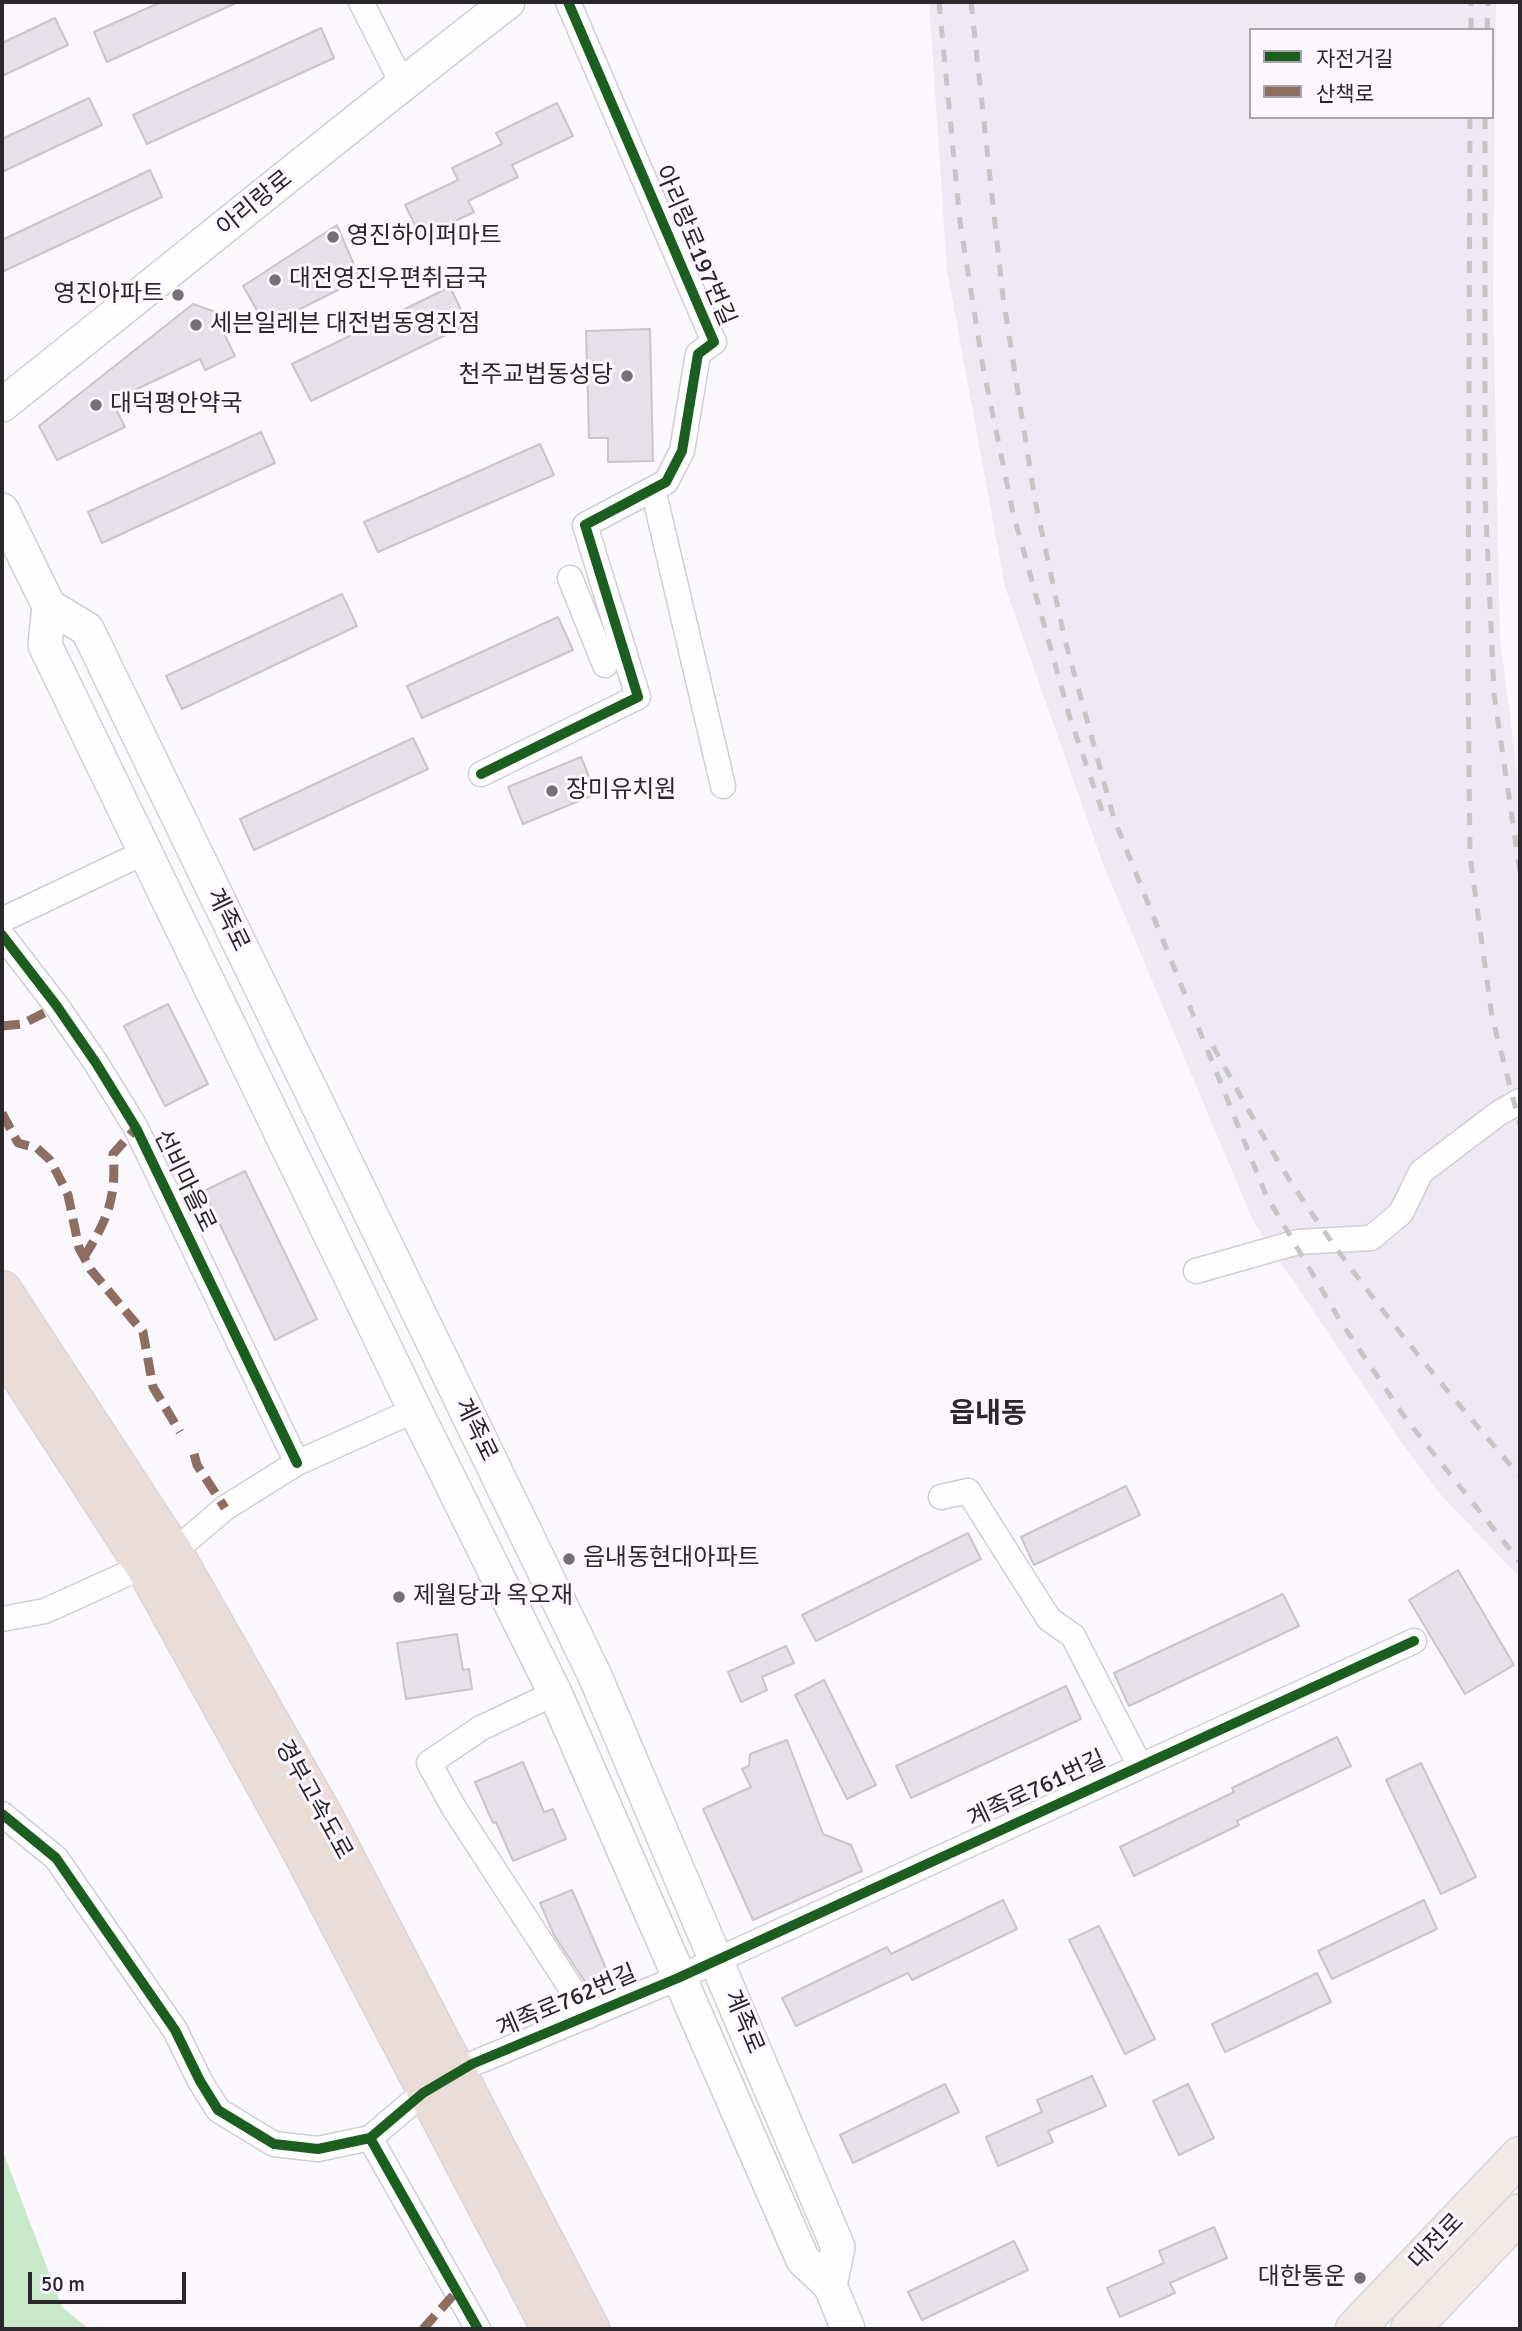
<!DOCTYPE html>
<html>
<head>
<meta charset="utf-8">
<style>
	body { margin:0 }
	#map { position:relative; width:1522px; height:2331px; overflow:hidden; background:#fbf8fd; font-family:Signika,"Noto Sans KR",sans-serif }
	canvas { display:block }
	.frame { position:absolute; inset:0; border:4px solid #2a282b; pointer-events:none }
	.legend { position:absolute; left:1249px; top:28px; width:245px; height:91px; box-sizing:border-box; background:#fbf6ff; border:2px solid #a7a4aa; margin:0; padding:9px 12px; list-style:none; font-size:21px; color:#2a282b }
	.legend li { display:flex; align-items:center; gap:14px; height:35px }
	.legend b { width:35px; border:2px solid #a7a4aa }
	.scale { position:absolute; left:28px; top:2272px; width:158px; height:32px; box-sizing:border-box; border:4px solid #2a282b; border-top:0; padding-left:9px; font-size:21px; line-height:24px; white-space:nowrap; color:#2a282b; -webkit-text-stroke:5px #fbf6ff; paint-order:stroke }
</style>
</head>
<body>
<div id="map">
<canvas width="1522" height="2331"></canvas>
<div class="frame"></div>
<ul class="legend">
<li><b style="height:9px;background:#1b5e20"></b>자전거길</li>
<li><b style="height:9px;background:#8d6e63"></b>산책로</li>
</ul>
<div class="scale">50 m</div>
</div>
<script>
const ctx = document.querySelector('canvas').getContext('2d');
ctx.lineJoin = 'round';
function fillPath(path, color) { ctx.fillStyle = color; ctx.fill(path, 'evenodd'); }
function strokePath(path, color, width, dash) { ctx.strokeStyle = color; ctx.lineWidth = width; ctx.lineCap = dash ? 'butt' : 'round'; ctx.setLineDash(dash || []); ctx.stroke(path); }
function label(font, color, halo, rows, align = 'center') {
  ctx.font = font + ' Signika,"Noto Sans KR",sans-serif'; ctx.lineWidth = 6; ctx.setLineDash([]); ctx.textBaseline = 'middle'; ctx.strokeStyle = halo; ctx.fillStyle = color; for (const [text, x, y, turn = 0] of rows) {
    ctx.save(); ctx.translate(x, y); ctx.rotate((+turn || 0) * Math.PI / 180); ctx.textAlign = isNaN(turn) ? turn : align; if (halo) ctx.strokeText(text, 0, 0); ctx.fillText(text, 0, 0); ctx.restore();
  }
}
fillPath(new Path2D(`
	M 929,2 L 1496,2 L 1493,294 L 1500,638 L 1520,795 L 1520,1578 L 1441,1495 L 1401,1442 L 1253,1221 L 1103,864 L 1005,587 L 947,270 ZM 1251,30 L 1492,30 L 1492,117 L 1251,117 Z`), '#efe9f4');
fillPath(new Path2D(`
	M 2,2149 L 62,2307 L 89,2329 L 2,2329 Z`), '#c8e9c9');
const building = new Path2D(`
	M 161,2 L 238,2 L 107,62 L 94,32 Z
	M 55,18 L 68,45 L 2,76 L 2,43 Z
	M 321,28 L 334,58 L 147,144 L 133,115 Z
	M 89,98 L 102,125 L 2,172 L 2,139 Z
	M 557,103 L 573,136 L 512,165 L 518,177 L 468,201 L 474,212 L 421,237 L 405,205 L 458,180 L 452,168 L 502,144 L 496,133 Z
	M 150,170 L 162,197 L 2,272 L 2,240 Z
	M 337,225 L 360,279 L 266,326 L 243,286 Z
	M 450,287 L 468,324 L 311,401 L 292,364 Z
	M 193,304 L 213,311 L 235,356 L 205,370 L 200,359 L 112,401 L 125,427 L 57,460 L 39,426 Z
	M 650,329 L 653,461 L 608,462 L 608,438 L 589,438 L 586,331 Z
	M 261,432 L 275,463 L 102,543 L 88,512 Z
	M 540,444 L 554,475 L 378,552 L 364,522 Z
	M 342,594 L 357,626 L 182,709 L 166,676 Z
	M 558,617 L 573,650 L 422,718 L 407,686 Z
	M 413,738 L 428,769 L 254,850 L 240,819 Z
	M 581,757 L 596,794 L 523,824 L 508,787 Z
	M 168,1004 L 208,1084 L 165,1106 L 124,1026 Z
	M 245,1171 L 317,1319 L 275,1340 L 204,1191 Z
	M 1126,1486 L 1140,1515 L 1034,1565 L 1021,1537 Z
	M 968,1533 L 981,1559 L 816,1641 L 802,1615 Z
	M 1458,1570 L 1514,1665 L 1465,1694 L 1409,1600 Z
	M 1283,1594 L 1299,1626 L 1129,1706 L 1114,1673 Z
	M 457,1634 L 463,1670 L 469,1669 L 472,1689 L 406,1699 L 397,1643 Z
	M 786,1646 L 794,1663 L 762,1677 L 767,1690 L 741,1702 L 728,1672 Z
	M 824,1680 L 876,1785 L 847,1799 L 795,1695 Z
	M 1066,1686 L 1081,1719 L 911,1798 L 896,1766 Z
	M 1337,1737 L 1351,1766 L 1237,1821 L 1239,1825 L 1134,1876 L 1120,1847 L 1234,1792 L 1232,1788 Z
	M 787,1740 L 823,1834 L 851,1845 L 862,1871 L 753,1920 L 703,1809 L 751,1787 L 742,1769 L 749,1766 L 750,1754 Z
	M 523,1762 L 544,1812 L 553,1809 L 566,1839 L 513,1861 L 496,1822 L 493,1823 L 475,1782 Z
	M 1421,1763 L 1476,1877 L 1441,1894 L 1386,1780 Z
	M 572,1890 L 612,1982 L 591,1991 L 554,1935 L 540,1903 Z
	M 1003,1900 L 1017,1929 L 912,1980 L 908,1973 L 796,2026 L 782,1998 L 887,1947 L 891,1954 Z
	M 1424,1900 L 1437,1929 L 1332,1979 L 1318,1951 Z
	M 1099,1926 L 1155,2039 L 1125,2054 L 1069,1940 Z
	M 1317,1973 L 1331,2002 L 1225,2052 L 1212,2024 Z
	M 1092,2076 L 1106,2106 L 1048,2131 L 1053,2142 L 998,2166 L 986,2137 L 1042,2112 L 1037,2100 Z
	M 945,2084 L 959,2112 L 853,2163 L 840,2135 Z
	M 1188,2084 L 1214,2138 L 1179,2155 L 1153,2101 Z
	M 1214,2227 L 1227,2258 L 1170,2283 L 1175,2293 L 1120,2317 L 1107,2288 L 1164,2263 L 1159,2251 Z
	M 1014,2241 L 1028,2270 L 922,2320 L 908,2292 Z`);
fillPath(building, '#e6e0e9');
strokePath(building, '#c8c6ca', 2);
const minor = new Path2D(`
	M 361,2 L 402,83
	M 653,489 L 723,786
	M 570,578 L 605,665
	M 481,774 L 638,697 L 585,525 L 666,482 L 682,451 L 698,354 L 714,342 L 568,2
	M 2,920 L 145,852
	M 2,935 L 56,1005 L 96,1063 L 136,1128 L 297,1463
	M 1196,1271 L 1298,1242 L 1371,1238 L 1401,1213 L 1421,1172 L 1499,1113 L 1520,1101
	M 941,1497 L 968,1491 L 1049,1619 L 1073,1636 L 1140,1766
	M 185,1542 L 225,1508 L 297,1463 L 415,1410
	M 2,1619 L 45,1611 L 133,1571
	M 555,1693 L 481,1728 L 429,1763 L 454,1808 L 589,2016
	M 2,1814 L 56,1858 L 175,2030 L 200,2081 L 218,2110 L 274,2144 L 318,2149 L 370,2138
	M 472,2064 L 678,1978 L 1414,1641
	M 423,2093 L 370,2138 L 478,2329`);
const secondary = new Path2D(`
	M 2,405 C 171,271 337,134 508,2
	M 2,510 L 49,606 L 45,645 L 415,1410 L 555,1693 L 803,2260 L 830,2285 L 848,2329
	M 49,606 L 87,629 L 595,1676 L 838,2247 L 830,2285`);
const primary = new Path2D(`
	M 1355,2329 L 1520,2156
	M 1410,2329 L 1520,2213`);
const motorway = new Path2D(`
	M 2,1290 L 173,1552 L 326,1821 L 590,2329
	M 2,1347 L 147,1570 L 296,1840 L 551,2329`);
strokePath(minor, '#d1cfd2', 27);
strokePath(secondary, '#d1cfd2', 36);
strokePath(primary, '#d7d6d8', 41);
strokePath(motorway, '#d7d6d8', 41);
strokePath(minor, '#fefeff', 24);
strokePath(secondary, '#fefeff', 33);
strokePath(primary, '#f2eae7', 38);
strokePath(motorway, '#eaddd7', 38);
strokePath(new Path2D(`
	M 939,2 L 960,222 L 983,367 L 1013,513 L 1070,718 L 1106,822
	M 971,2 L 1003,297 L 1035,500 L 1064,636 L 1114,819 L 1266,1195 L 1341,1322 L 1406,1419 L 1520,1562
	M 1471,30 L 1471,2
	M 1487,30 L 1488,2
	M 1470,117 L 1468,671 L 1470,856 L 1492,1017 L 1520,1125
	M 1485,117 L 1485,494 L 1494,694 L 1520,872
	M 1213,1046 C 1237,1089 1261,1134 1287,1176 C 1356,1283 1437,1380 1520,1476`), '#c6c6c7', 5, [12, 12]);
strokePath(new Path2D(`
	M 2,1026 L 22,1024 L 46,1012
	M 2,1113 L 18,1143 L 37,1148 L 50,1160 L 58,1175 L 68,1195 L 79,1248 L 91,1270 L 143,1332 L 153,1387 L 180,1432
	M 84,1257 C 107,1221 117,1197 113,1154 L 136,1128
	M 194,1454 L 197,1465 L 225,1508
	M 423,2329 L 457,2291`), '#8d6e63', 9, [18, 9]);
strokePath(new Path2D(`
	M 481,774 L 638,697 L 585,525 L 666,482 L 682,451 L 698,354 L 714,342 L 568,2
	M 2,935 L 56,1005 L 96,1063 L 136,1128 L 297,1463
	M 2,1814 L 56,1858 L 175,2030 L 200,2081 L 218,2110 L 274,2144 L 318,2149 L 370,2138
	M 478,2329 L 370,2138 L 423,2093 L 472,2064 L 678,1978 L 1414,1641`), '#1b5e20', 10);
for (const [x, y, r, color] of [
	[333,237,7,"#737174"],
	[275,280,7,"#737174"],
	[178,295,7,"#737174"],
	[196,325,7,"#737174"],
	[627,376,7,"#737174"],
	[96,405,7,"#737174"],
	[552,791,7,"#737174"],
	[569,1559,7,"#737174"],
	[399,1597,7,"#737174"],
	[1360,2278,7,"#737174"]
]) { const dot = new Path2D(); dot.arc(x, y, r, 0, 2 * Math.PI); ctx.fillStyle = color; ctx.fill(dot); strokePath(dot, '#fbf6ff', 2.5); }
label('24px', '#2a282b', '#fbf6ff', [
	["아리랑로",255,204,-39],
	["아리랑로197번길",694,246,67],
	["계족로",227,920,64],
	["선비마을로",184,1181,64],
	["계족로",475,1430,64],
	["계족로761번길",1037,1790,-25],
	["경부고속도로",313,1800,61],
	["계족로762번길",567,2002,-23],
	["계족로",743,2022,67],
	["대전로",1437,2242,-46]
]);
label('24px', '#2a282b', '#fbf6ff', [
	["영진하이퍼마트",347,237],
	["대전영진우편취급국",289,280],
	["영진아파트",164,295,"right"],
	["세븐일레븐 대전법동영진점",210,325],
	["천주교법동성당",613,376,"right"],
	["대덕평안약국",110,405],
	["장미유치원",566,791],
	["읍내동현대아파트",583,1559],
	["제월당과 옥오재",413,1597],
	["대한통운",1346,2278,"right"]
], 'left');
label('bold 28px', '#2a282b', '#fbf6ff', [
	["읍내동",988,1415]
]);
</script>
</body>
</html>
